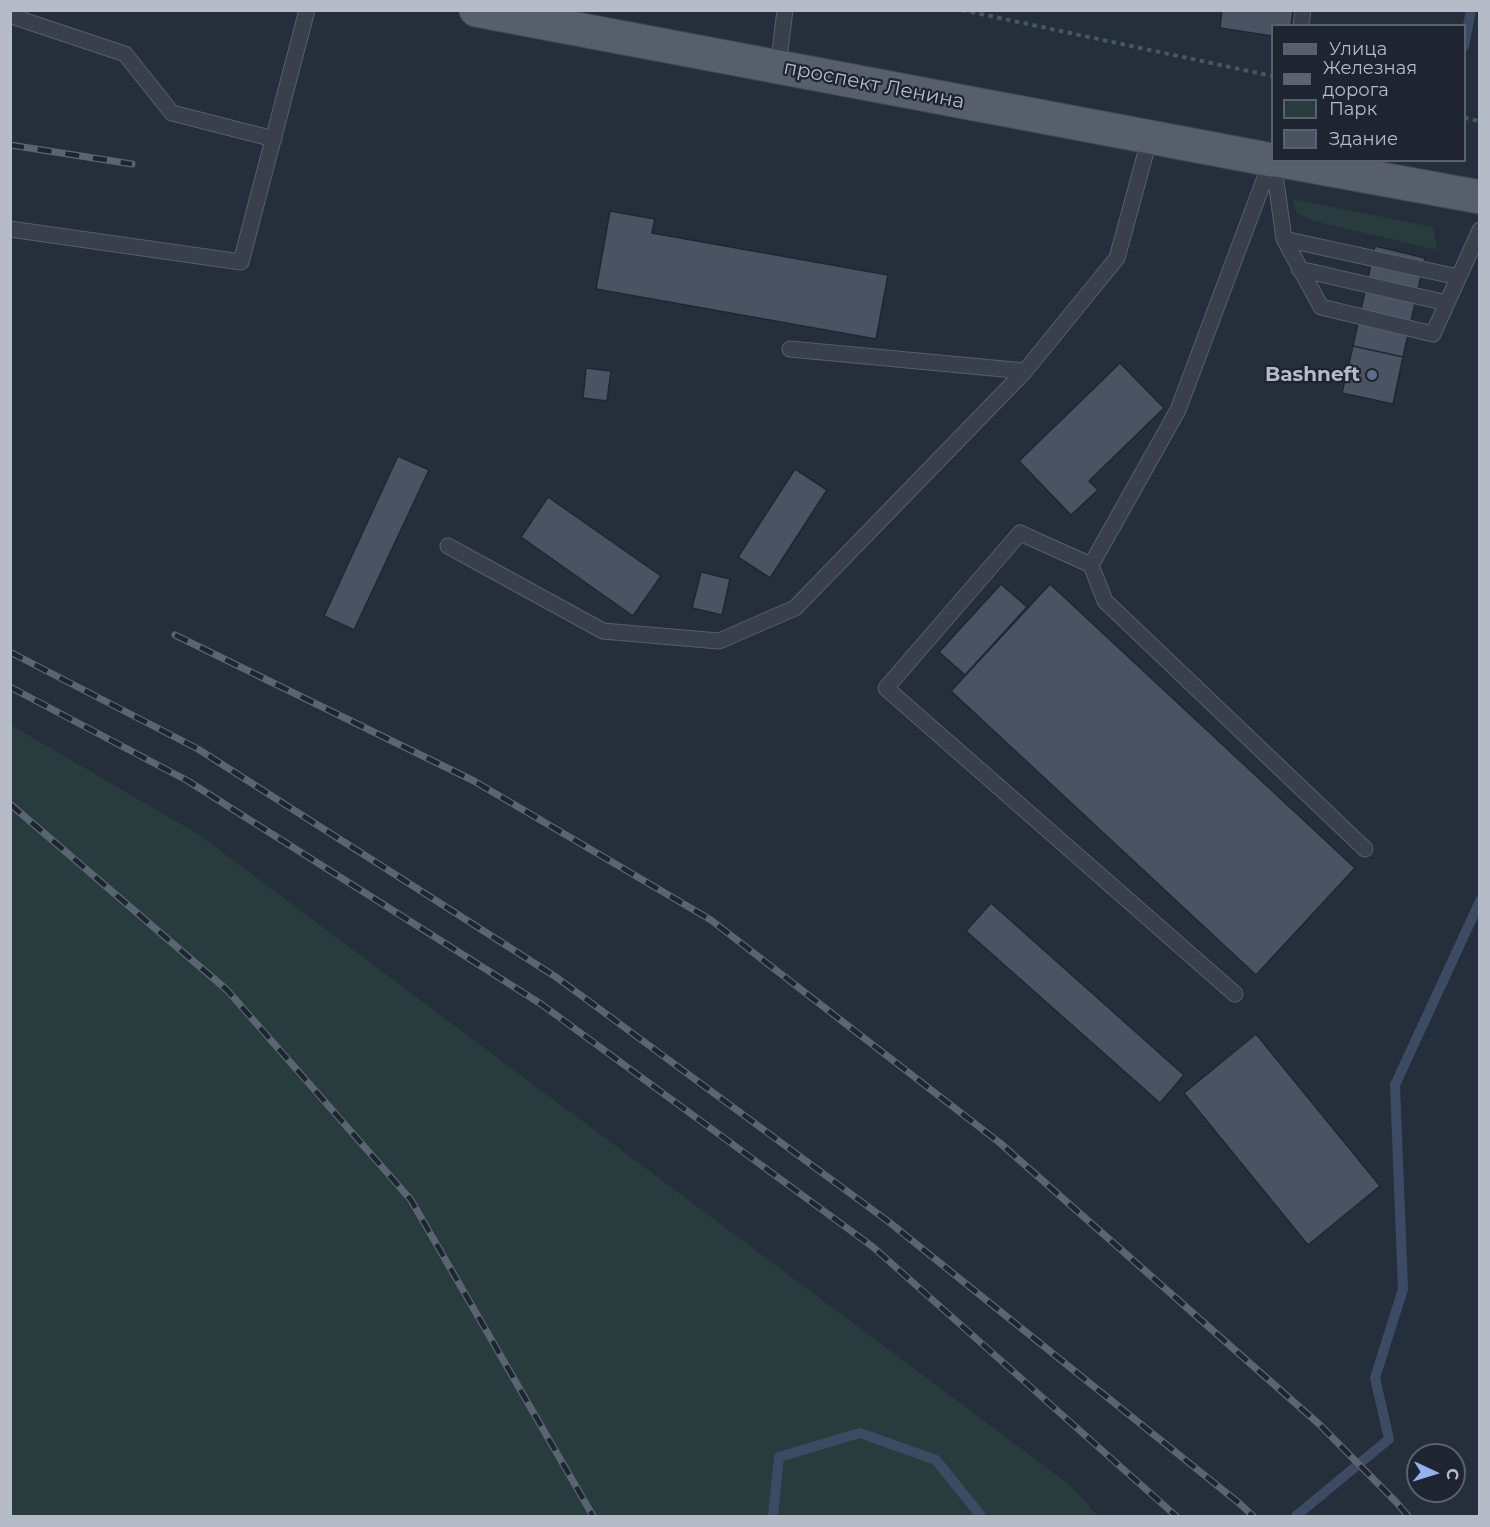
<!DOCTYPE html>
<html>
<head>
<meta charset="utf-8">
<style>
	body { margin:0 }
	#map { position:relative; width:1490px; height:1527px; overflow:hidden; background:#252e3b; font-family:Montserrat,sans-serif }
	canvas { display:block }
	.frame { position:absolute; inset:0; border:12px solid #b5bbc7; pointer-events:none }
	.legend { position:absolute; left:1271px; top:24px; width:195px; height:138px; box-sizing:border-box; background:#1e2530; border:2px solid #5a616c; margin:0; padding:8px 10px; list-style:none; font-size:18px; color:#b5bbc7 }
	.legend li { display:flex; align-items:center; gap:12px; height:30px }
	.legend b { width:30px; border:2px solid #5a616c }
	.north { position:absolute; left:1406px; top:1443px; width:60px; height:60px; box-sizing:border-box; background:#1e2530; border:2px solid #5a616c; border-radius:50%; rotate:94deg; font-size:16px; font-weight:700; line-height:24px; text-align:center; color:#b5bbc7 }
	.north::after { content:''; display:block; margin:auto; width:21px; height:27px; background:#91b3ef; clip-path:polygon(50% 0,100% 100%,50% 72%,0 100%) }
</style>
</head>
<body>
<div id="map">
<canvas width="1490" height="1527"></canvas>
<div class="frame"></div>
<ul class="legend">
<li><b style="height:8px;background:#575f6b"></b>Улица</li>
<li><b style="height:8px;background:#5b6472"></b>Железная дорога</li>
<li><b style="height:16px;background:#283b3d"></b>Парк</li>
<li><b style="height:16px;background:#4a5362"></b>Здание</li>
</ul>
<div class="north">С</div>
</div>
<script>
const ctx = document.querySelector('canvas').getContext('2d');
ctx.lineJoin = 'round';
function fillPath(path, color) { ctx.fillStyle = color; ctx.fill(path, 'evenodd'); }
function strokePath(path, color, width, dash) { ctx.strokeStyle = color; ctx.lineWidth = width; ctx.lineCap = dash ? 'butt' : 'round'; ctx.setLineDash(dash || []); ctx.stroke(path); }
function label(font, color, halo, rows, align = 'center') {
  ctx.font = font + ' Montserrat,sans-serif'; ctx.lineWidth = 4.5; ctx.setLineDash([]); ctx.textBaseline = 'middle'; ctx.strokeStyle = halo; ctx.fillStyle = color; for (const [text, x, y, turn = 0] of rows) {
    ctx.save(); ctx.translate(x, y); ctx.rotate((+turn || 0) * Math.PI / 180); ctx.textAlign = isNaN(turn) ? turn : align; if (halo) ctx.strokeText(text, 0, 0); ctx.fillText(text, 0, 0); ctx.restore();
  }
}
fillPath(new Path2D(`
	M 1292,199 L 1433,227 L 1437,250 L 1313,221 L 1297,213 Z
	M 11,725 L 198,834 L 1070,1485 L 1098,1516 L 11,1516 Z`), '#283b3d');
strokePath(new Path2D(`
	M 1464,46 L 1471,10
	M 773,1516 L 779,1457 L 860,1433 L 936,1460 L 981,1516
	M 1296,1516 L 1389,1439 L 1375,1378 L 1403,1289 L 1395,1085 L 1480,901`), '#3c4b63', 10);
const building = new Path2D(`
	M 1222,10 L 1293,10 L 1291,26 L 1272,26 L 1272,36 L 1220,28 Z
	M 610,211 L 655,219 L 652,233 L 888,275 L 876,339 L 596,289 Z
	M 1375,246 L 1425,258 L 1403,357 L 1353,346 Z
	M 1353,346 L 1403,357 L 1393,404 L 1342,393 Z
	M 1120,363 L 1164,408 L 1089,481 L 1098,490 L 1071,515 L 1019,461 Z
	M 586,368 L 611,371 L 607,401 L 583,398 Z
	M 398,456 L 429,470 L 354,630 L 324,616 Z
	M 795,469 L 827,490 L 770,578 L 738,557 Z
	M 548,497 L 661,576 L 633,616 L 521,537 Z
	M 701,572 L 730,579 L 722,615 L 692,608 Z
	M 1001,584 L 1027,607 L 965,675 L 939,652 Z
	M 1050,584 L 1355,868 L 1256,975 L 951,691 Z
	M 991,903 L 1184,1075 L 1160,1103 L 966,931 Z
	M 1256,1034 L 1380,1186 L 1308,1245 L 1184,1093 Z`);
fillPath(building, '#4a5362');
strokePath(building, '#202732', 1.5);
const service = new Path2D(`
	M 18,10 L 17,18 L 125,54 L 172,113 L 274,139
	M 1301,26 L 1303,10
	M 778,67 L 785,10
	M 1273,160 L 1284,239 L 1321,307 L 1433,334 L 1480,230
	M 10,229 L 241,262 L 307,10
	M 1284,239 L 1458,277
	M 1299,269 L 1447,303
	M 790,349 L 1025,371
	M 448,546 L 603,631 L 719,641 L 795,608 L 1025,371 L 1117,258 L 1150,137
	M 1091,565 L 1105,601 L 1365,849
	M 1235,994 L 886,688 L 1020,533 L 1091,565 L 1178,410 L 1272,159`);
const primary = new Path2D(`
	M 476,10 L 1272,160
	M 1277,160 L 1480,197`);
strokePath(service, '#575e69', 17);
strokePath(primary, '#424954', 35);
strokePath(new Path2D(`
	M 962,10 L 1272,76
	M 1464,118 L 1480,121`), '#47585b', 4, [4.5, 4.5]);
strokePath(service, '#39404b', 15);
strokePath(primary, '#575f6b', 33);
const rail = new Path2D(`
	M 10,145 L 132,164
	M 175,635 L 474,781 L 711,920 L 1000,1143 L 1320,1425 L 1397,1503 L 1408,1516
	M 10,652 L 198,749 L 556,977 L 889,1222 L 1239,1503 L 1253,1516
	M 10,687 L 188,781 L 541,1004 L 873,1247 L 1176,1516
	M 10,804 L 227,990 L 411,1200 L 593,1516`);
strokePath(rail, '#5b6472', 7);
strokePath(rail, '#1e2530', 4.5, [14]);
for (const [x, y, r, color] of [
	[1372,375,6,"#5c6f8a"]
]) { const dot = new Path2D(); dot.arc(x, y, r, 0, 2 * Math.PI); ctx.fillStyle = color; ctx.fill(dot); strokePath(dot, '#1e2530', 2); }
label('20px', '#b5bbc7', '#1e2530', [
	["проспект Ленина",874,85,11]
]);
label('bold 20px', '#b5bbc7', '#1e2530', [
	["Bashneft",1360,375]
], 'right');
</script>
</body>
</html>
